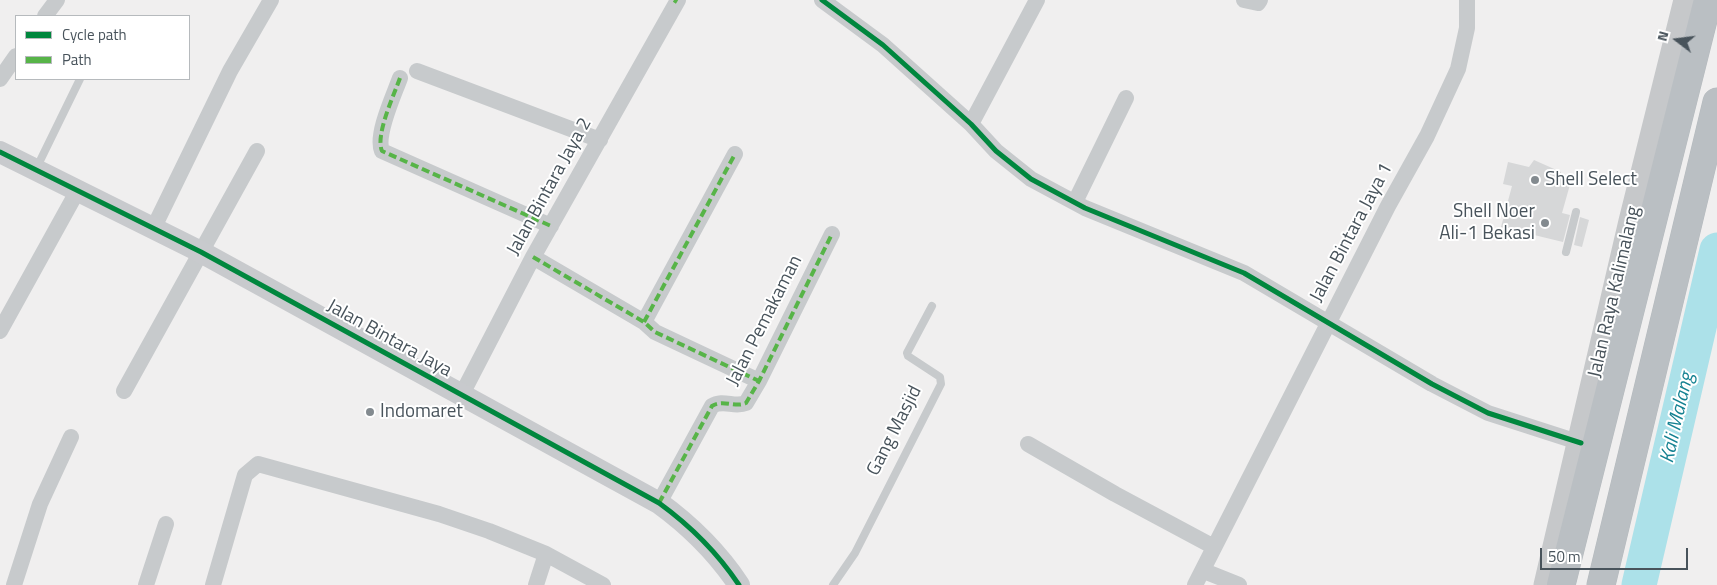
<!DOCTYPE html>
<html>
<head>
<meta charset="utf-8">
<style>
	body { margin:0 }
	#map { position:relative; width:1717px; height:585px; overflow:hidden; background:#f0efef; font-family:"Titillium Web",sans-serif }
	canvas { display:block }
	.legend { position:absolute; left:15px; top:15px; width:175px; height:65px; box-sizing:border-box; background:#fff; border:1px solid #b6babd; margin:0; padding:6px 9px; list-style:none; font-size:15px; color:#48535b }
	.legend li { display:flex; align-items:center; gap:10px; height:25px }
	.legend b { width:25px; border:1px solid #b6babd }
	.north { position:absolute; left:1652px; top:15px; width:50px; height:50px; -webkit-text-stroke:4px #fff; paint-order:stroke; rotate:285deg; font-size:14px; font-weight:700; line-height:20px; text-align:center; color:#48535b }
	.north::after { content:''; display:block; margin:auto; width:18px; height:22px; background:#48535b; clip-path:polygon(50% 0,100% 100%,50% 72%,0 100%) }
	.scale { position:absolute; left:1540px; top:548px; width:148px; height:22px; box-sizing:border-box; border:2px solid #48535b; border-top:0; padding-left:6px; font-size:15px; line-height:18px; white-space:nowrap; color:#48535b; -webkit-text-stroke:4px #fff; paint-order:stroke }
</style>
</head>
<body>
<div id="map">
<canvas width="1717" height="585"></canvas>
<ul class="legend">
<li><b style="height:6px;background:#00873e"></b>Cycle path</li>
<li><b style="height:6px;background:#57b448"></b>Path</li>
</ul>
<div class="north">N</div>
<div class="scale">50 m</div>
</div>
<script>
const ctx = document.querySelector('canvas').getContext('2d');
ctx.lineJoin = 'round';
function strokePath(path, color, width, dash) { ctx.strokeStyle = color; ctx.lineWidth = width; ctx.lineCap = dash ? 'butt' : 'round'; ctx.setLineDash(dash || []); ctx.stroke(path); }
function fillPath(path, color) { ctx.fillStyle = color; ctx.fill(path, 'evenodd'); }
function label(font, color, halo, rows, align = 'center') {
  ctx.font = font + ' "Titillium Web",sans-serif'; ctx.lineWidth = 4; ctx.setLineDash([]); ctx.textBaseline = 'middle'; ctx.strokeStyle = halo; ctx.fillStyle = color; for (const [text, x, y, turn = 0] of rows) {
    ctx.save(); ctx.translate(x, y); ctx.rotate((+turn || 0) * Math.PI / 180); ctx.textAlign = isNaN(turn) ? turn : align; if (halo) ctx.strokeText(text, 0, 0); ctx.fillText(text, 0, 0); ctx.restore();
  }
}
strokePath(new Path2D(`
	M 1639,585 L 1717,250`), '#ace1e9', 35);
fillPath(new Path2D(`
	M 1534,160 L 1561,172 L 1561,178 L 1571,181 L 1562,213 L 1570,215 L 1563,242 L 1501,227 L 1512,186 L 1503,184 L 1508,162 L 1529,167 Z
	M 1580,217 L 1589,220 L 1582,247 L 1574,245 Z`), '#d6d7d8');
const highway = new Path2D(`
	M 1561,585 L 1708,0
	M 1601,585 L 1717,102`);
strokePath(highway, '#b5babe', 29);
strokePath(new Path2D(`
	M 37,167 L 80,79
	M 1566,252 L 1576,212
	M 833,585 L 855,553 L 941,384 L 940,377 L 908,356 L 907,353 L 932,306`), '#c7cacc', 8);
strokePath(new Path2D(`
	M 822,0 L 883,45 L 971,124 L 996,151 L 1031,179 L 1085,208 L 1244,273 L 1432,384 L 1488,413 L 1581,443
	M 1244,0 L 1258,3 L 1260,0
	M 45,16 L 57,0
	M 417,71 L 600,140
	M 400,78 C 394,95 375,135 382,151 L 551,226
	M 0,79 L 16,56
	M 971,124 L 1037,0
	M 1075,202 L 1126,98
	M 154,227 L 230,71 L 271,0
	M 533,257 L 644,322 L 655,332 L 759,381
	M 644,322 L 735,154
	M 0,331 L 78,190
	M 124,391 L 257,151
	M 461,396 L 533,257 L 678,0
	M 1028,444 L 1115,494 L 1214,547
	M 659,503 L 712,406 C 723,399 735,408 746,403 L 759,381 L 832,234
	M 1204,571 L 1239,585
	M 14,585 L 40,504 L 71,437
	M 146,585 L 166,524
	M 213,585 L 245,475 L 258,464 L 439,514 L 489,531 L 546,554 L 603,585
	M 536,585 L 546,554
	M 1195,585 L 1388,206 L 1427,136 L 1458,69 L 1467,28 L 1467,0`), '#c7cacc', 16);
strokePath(new Path2D(`
	M 0,152 L 201,252 L 659,503 C 692,527 717,552 739,585`), '#c8cacd', 22);
strokePath(new Path2D(`
	M 1546,585 L 1631,221 L 1686,0`), '#c6c8ca', 25);
strokePath(highway, '#babfc3', 28);
strokePath(new Path2D(`
	M 674,0 L 677,2
	M 400,78 C 394,95 375,135 382,151 L 551,226
	M 533,257 L 644,322 L 655,332 L 759,381
	M 644,322 L 735,154
	M 659,503 L 712,406 C 723,399 735,408 746,403 L 759,381 L 832,234`), '#57b448', 4, [8, 4]);
strokePath(new Path2D(`
	M 822,0 L 883,45 L 971,124 L 996,151 L 1031,179 L 1085,208 L 1244,273 L 1432,384 L 1488,413 L 1581,443
	M 0,152 L 201,252 L 659,503 C 692,527 717,552 739,585`), '#00873e', 5);
for (const [x, y, r, color] of [
	[1535,180,5,"#838a8f"],
	[1545,223,5,"#838a8f"],
	[370,412,5,"#838a8f"]
]) { const dot = new Path2D(); dot.arc(x, y, r, 0, 2 * Math.PI); ctx.fillStyle = color; ctx.fill(dot); strokePath(dot, '#fff', 2); }
label('19px', '#48535b', '#fff', [
	["Shell Select",1545,180],
	["Shell Noer",1535,212,"right"],
	["Ali-1 Bekasi",1535,234,"right"],
	["Indomaret",380,412]
], 'left');
label('19px', '#48535b', '#fff', [
	["Jalan Bintara Jaya 2",550,187,-61],
	["Jalan Bintara Jaya 1",1352,233,-62],
	["Jalan Raya Kalimalang",1615,292,-77],
	["Jalan Pemakaman",765,321,-63],
	["Jalan Bintara Jaya",389,339,29],
	["Gang Masjid",895,431,-63]
]);
label('italic 20px', '#158292', '#fff', [
	["Kali Malang",1678,418,-77]
]);
</script>
</body>
</html>
